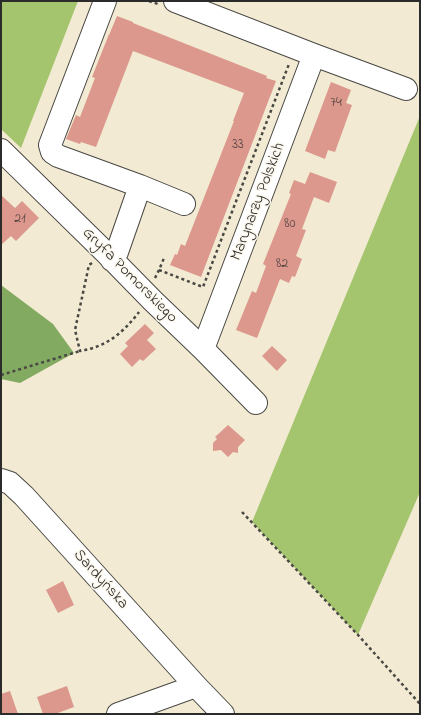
<!DOCTYPE html>
<html>
<head>
<meta charset="utf-8">
<style>
	body { margin:0 }
	#map { position:relative; width:421px; height:715px; overflow:hidden; background:#f2ead2; font-family:"Indie Flower",sans-serif }
	canvas { display:block }
	.frame { position:absolute; inset:0; border:2px solid #2b2b2b; pointer-events:none }
</style>
</head>
<body>
<div id="map">
<canvas width="421" height="715"></canvas>
<div class="frame"></div>
</div>
<script>
const ctx = document.querySelector('canvas').getContext('2d');
ctx.lineJoin = 'round';
function fillPath(path, color) { ctx.fillStyle = color; ctx.fill(path, 'evenodd'); }
function strokePath(path, color, width, dash) { ctx.strokeStyle = color; ctx.lineWidth = width; ctx.lineCap = dash ? 'butt' : 'round'; ctx.setLineDash(dash || []); ctx.stroke(path); }
function label(font, color, halo, rows, align = 'center') {
  ctx.font = font + ' "Indie Flower",sans-serif'; ctx.lineWidth = 3; ctx.setLineDash([]); ctx.textBaseline = 'middle'; ctx.strokeStyle = halo; ctx.fillStyle = color; for (const [text, x, y, turn = 0] of rows) {
    ctx.save(); ctx.translate(x, y); ctx.rotate((+turn || 0) * Math.PI / 180); ctx.textAlign = isNaN(turn) ? turn : align; if (halo) ctx.strokeText(text, 0, 0); ctx.fillText(text, 0, 0); ctx.restore();
  }
}
fillPath(new Path2D(`
	M 1,1 L 78,1 L 21,148 L 1,129 Z
	M 420,116 L 420,492 L 358,635 L 252,522 Z`), '#a4c56e');
fillPath(new Path2D(`
	M 1,285 L 53,324 L 74,353 L 20,383 L 1,379 Z`), '#83aa61');
fillPath(new Path2D(`
	M 117,16 L 133,22 L 133,23 L 267,76 L 266,78 L 276,81 L 201,277 L 170,265 L 175,254 L 177,255 L 181,244 L 185,246 L 234,121 L 233,121 L 244,93 L 133,51 L 96,147 L 81,142 L 80,144 L 66,139 L 76,115 L 80,117 L 95,78 L 92,77 L 109,34 L 109,35 Z
	M 331,82 L 351,90 L 346,103 L 352,105 L 335,152 L 328,150 L 325,159 L 305,151 Z
	M 310,172 L 337,182 L 329,203 L 314,197 L 302,229 L 306,230 L 296,256 L 302,259 L 295,277 L 292,276 L 289,283 L 280,279 L 257,338 L 236,330 L 252,291 L 256,293 L 266,266 L 263,264 L 291,194 L 289,193 L 294,180 L 305,184 Z
	M 1,195 L 15,208 L 22,201 L 39,218 L 16,241 L 11,236 L 1,245 Z
	M 145,324 L 154,333 L 147,340 L 156,349 L 143,361 L 140,359 L 132,367 L 120,354 L 128,346 L 125,343 Z
	M 272,346 L 287,360 L 277,371 L 262,356 Z
	M 228,425 L 245,440 L 238,447 L 238,453 L 233,452 L 228,457 L 221,450 L 213,451 L 213,443 L 217,439 L 215,437 Z
	M 63,581 L 74,605 L 58,613 L 46,590 Z
	M 67,686 L 74,707 L 55,714 L 43,714 L 37,697 Z
	M 10,691 L 18,714 L 1,714 L 1,694 Z`), '#dc988d');
const minor = new Path2D(`
	M 105,1 L 50,145 L 52,152 L 58,156 L 140,186 L 117,252 L 112,260
	M 175,1 L 314,55 L 406,89
	M 1,150 L 105,252 L 153,301 L 203,349 L 256,403
	M 140,186 L 184,204
	M 203,349 L 314,55
	M 1,480 L 10,483 L 24,496 L 196,686 L 223,714
	M 118,714 L 196,686`);
strokePath(minor, '#494844', 24);
strokePath(new Path2D(`
	M 149,1 L 158,4
	M 92,263 L 89,265 L 75,330 L 80,351 C 106,347 123,333 139,312
	M 159,270 L 203,287 L 289,64
	M 155,278 L 159,270 L 164,258
	M 1,375 L 80,351
	M 242,512 L 358,635 L 420,704`), '#494844', 2.5, [3, 3]);
strokePath(minor, '#fff', 22);
label('14px', '#574644', null, [
	["74",336,104],
	["33",238,146],
	["21",20,220],
	["80",290,225],
	["82",282,265]
]);
label('16px', '#2b2b2b', '#fbf7ec', [
	["Marynarzy Polskich",259,202,-69],
	["Gryfa Pomorskiego",129,276,45],
	["Sardyńska",100,580,48]
]);
</script>
</body>
</html>
